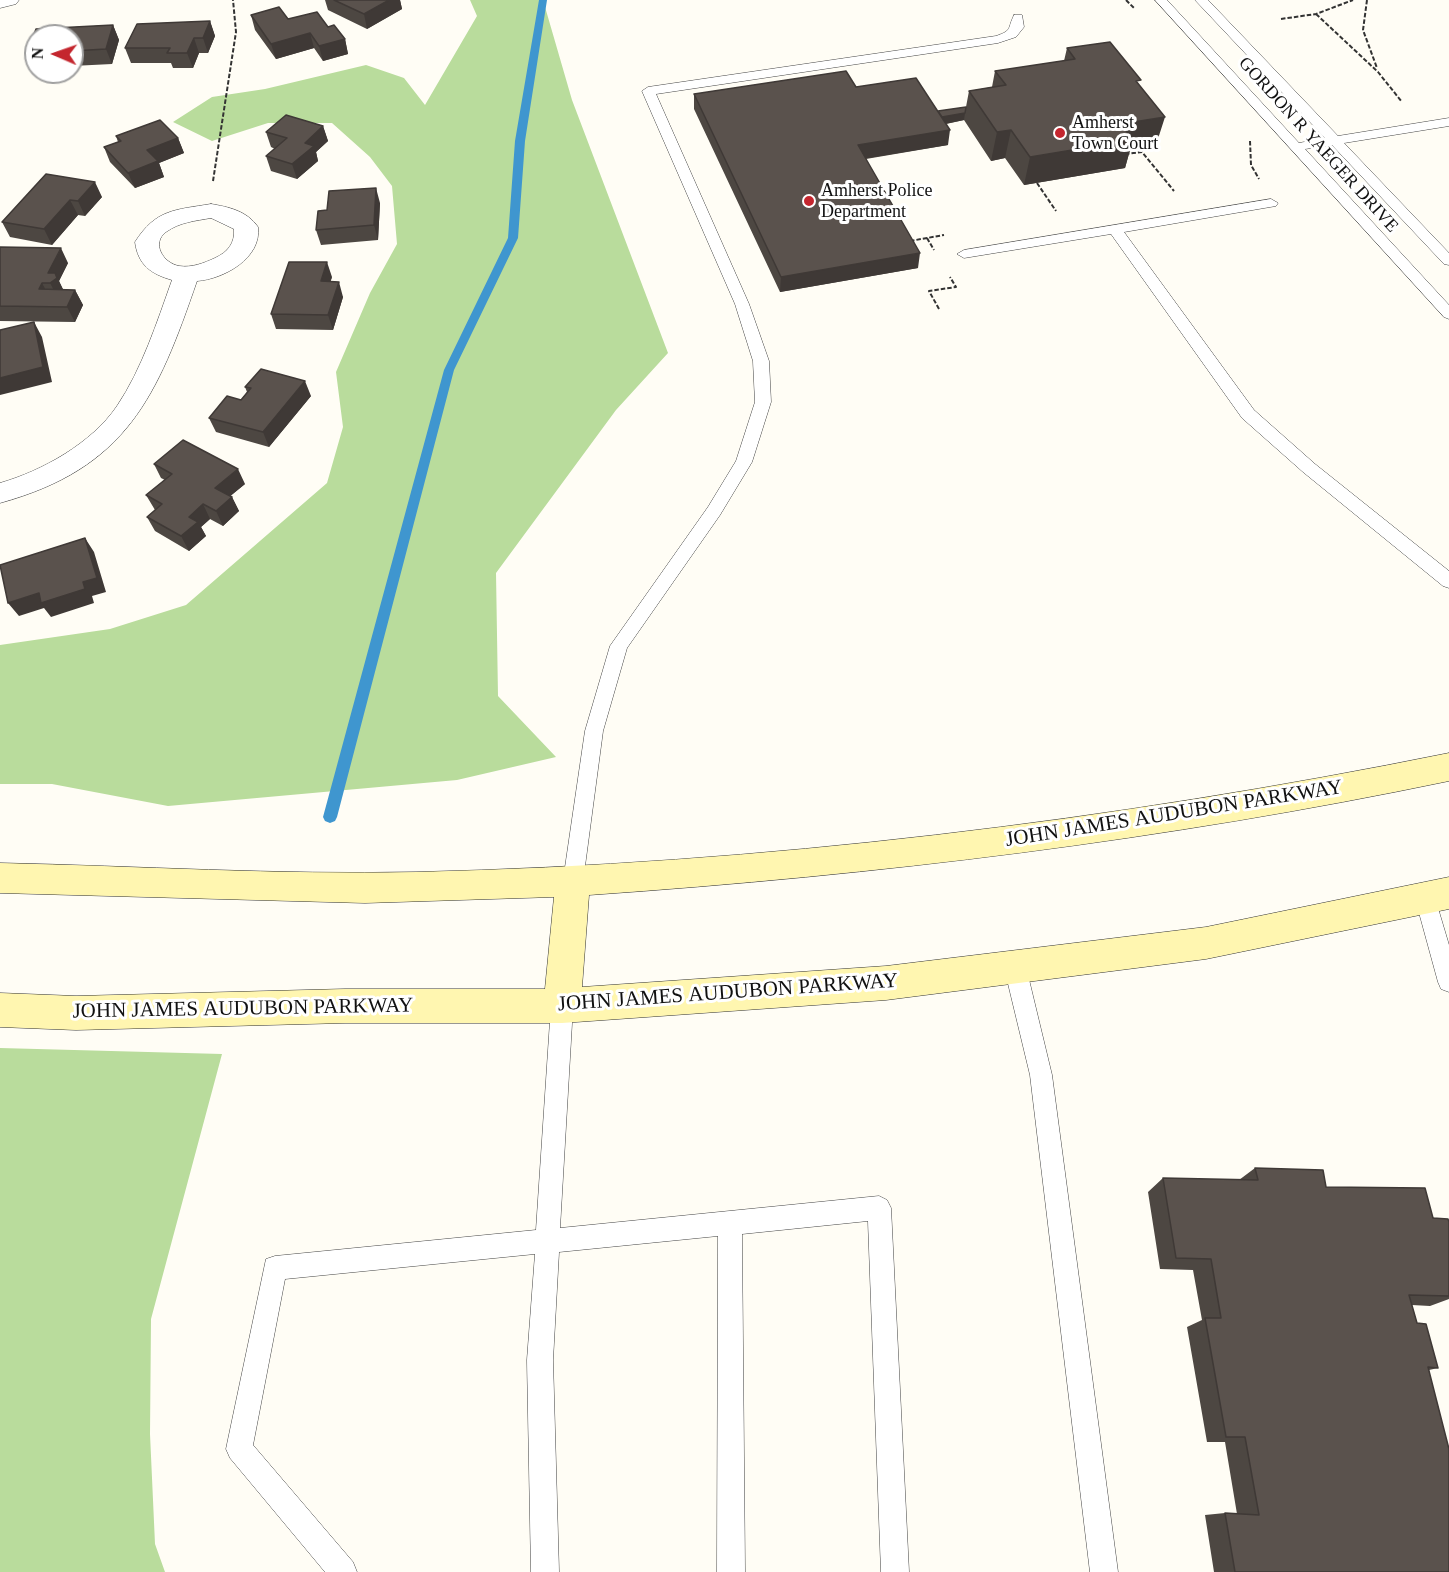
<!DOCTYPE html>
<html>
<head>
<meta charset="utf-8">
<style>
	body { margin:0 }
	#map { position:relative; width:1449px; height:1572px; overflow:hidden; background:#fffdf5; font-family:"Times New Roman",serif }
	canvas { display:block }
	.north { position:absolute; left:24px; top:24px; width:60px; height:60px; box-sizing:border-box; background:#fff; border:2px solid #a0a0a0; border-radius:50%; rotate:272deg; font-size:16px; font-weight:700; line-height:24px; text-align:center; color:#111 }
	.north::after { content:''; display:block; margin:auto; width:21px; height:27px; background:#c4262e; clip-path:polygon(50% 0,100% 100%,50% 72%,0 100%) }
</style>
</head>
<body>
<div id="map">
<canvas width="1449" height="1572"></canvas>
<div class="north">N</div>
</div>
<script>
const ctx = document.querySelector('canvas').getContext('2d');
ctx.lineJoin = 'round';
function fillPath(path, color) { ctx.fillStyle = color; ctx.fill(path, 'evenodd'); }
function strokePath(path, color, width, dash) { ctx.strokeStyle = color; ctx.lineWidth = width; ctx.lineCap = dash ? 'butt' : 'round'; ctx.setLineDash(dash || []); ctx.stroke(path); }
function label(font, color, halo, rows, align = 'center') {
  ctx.font = font + ' "Times New Roman",serif'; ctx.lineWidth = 6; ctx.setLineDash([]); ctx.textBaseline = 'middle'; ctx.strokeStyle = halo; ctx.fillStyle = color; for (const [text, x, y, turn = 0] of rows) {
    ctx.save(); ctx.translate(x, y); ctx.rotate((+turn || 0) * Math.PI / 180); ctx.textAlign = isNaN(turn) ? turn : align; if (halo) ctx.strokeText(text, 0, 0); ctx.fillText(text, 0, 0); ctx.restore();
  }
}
fillPath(new Path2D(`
	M 470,0 L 543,0 L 572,100 L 668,353 L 616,410 L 496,573 L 498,696 L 556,757 L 457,780 L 168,806 L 52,784 L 0,784 L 0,645 L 110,629 L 186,605 L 327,483 L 343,427 L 336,372 L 370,293 L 397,244 L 392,186 L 370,157 L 332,123 L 268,123 L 212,141 L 173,122 L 212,97 L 265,89 L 366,65 L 404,78 L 425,105 L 477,16 Z
	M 0,1048 L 222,1054 L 151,1319 L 150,1434 L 155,1544 L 165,1572 L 0,1572 Z`), '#b9dc9c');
fillPath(new Path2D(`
	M 539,0 L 547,0 L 525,141 L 518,238 L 454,370 L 337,817 L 335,821 L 330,823 L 325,821 L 323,817 L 444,370 L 508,238 L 515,141 Z`), '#3f96cf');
const service = new Path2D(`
	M 1155,0 L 1167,0 L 1299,143 L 1325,138 L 1195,0 L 1208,0 L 1338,136 L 1449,118 L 1449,126 L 1344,143 L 1449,253 L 1449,265 L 1444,264 L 1332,145 L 1305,149 L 1449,305 L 1449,319 L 1444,317 Z
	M 1014,15 L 1022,15 L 1024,27 L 1016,37 L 998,43 L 656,94 L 749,304 L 769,361 L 771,402 L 752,462 L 720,515 L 627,648 L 603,731 L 583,881 L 580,887 L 573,890 L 566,887 L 563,881 L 585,731 L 610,646 L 708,507 L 736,461 L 755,402 L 753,361 L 735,304 L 642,91 L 648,87 L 996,36 C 1013,30 1007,29 1014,15 Z
	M 1271,199 L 1278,203 L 1276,206 L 1124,232 L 1254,410 L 1315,464 L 1449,571 L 1449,588 L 1443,586 L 1303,472 L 1242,418 L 1111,234 L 964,258 L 957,254 L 964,250 Z
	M 1425,889 L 1432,891 L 1435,898 L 1449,945 L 1449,992 L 1441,989 L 1438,982 L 1415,898 L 1418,891 Z
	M 1015,957 L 1023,960 L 1026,967 L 1052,1075 L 1118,1572 L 1090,1572 L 1030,1075 L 1004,967 L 1007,960 Z
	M 562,996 L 570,999 L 573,1006 L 560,1228 L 879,1196 L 887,1200 L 891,1208 L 909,1572 L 881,1572 L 868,1221 L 742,1234 L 745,1572 L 717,1572 L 718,1236 L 559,1252 L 553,1360 L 559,1572 L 531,1572 L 527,1360 L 535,1254 L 285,1279 L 253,1445 L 353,1562 L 357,1572 L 325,1572 L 230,1458 L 226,1449 L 266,1259 L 275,1256 L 536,1230 L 551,1006 L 554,999 Z`);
const minor = new Path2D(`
	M 0,0 L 19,0 L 16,4 L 0,8 Z
	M 211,204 C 229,207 247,211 258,227 C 262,258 224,279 197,281 C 157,397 127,468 0,503 L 0,483 C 42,471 92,443 117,406 C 142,369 157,322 172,280 C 151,274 138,265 135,242 C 156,209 175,210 211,204 ZM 211,218 L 234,229 C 235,243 228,252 215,258 C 204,263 192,268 179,266 C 163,263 151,243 166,232 C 180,222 195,221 211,218 Z`);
const secondary = new Path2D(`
	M 1449,753 L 1449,781 C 1166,840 878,875 589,895 L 582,987 L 886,966 L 1206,927 L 1449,877 L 1449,909 L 1206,959 L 886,1000 L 562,1023 L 345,1023 L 76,1030 L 0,1027 L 0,993 L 76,996 L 345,989 L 545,989 L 554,897 L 365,903 L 0,893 L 0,863 C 139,866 278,875 417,872 C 759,864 1114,821 1449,753 Z`);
strokePath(service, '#444', 1);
strokePath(minor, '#444', 1);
strokePath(secondary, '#333', 1);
strokePath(new Path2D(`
	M 1126,0 L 1135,9
	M 1367,0 L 1363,30 L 1377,68
	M 1316,14 L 1378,72 L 1402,102
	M 1281,19 L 1316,14 L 1353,0
	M 1250,141 L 1251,165 L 1259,179
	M 1125,154 L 1142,152 L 1174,191
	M 213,181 L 236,32 L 233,0
	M 1037,183 L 1056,211
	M 927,238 L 934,250
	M 910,241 L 944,235
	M 939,309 L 929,291 L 956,287 L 950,277`), '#333', 2, [4.5, 2]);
fillPath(service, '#fff');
fillPath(minor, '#fff');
fillPath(secondary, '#fff6b0');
fillPath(new Path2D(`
	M 325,0 L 400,0 L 402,9 L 367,29 L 328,10 Z
	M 251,15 L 288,19 L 328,27 L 345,39 L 348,54 L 323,61 L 314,48 L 276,59 L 255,30 Z
	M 210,21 L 215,36 L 208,53 L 199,53 L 193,68 L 173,68 L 171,63 L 131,63 L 125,48 Z
	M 113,25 L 119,40 L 112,64 L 72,66 L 72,36 L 36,36 L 36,68 L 34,68 L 27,53 L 36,29 Z
	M 1067,48 L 1140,86 L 1156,145 L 1130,150 L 1125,168 L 1024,185 L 1005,158 L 991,161 L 964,120 L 946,124 L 948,145 L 866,159 L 918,268 L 780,292 L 694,109 L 694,94 L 856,87 L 938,111 L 966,107 L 969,91 L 992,87 L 995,71 L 1064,61 Z
	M 323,126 L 328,141 L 316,152 L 318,161 L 297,179 L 271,171 L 266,156 L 275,149 L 271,147 L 266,132 Z
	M 116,136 L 178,138 L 184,153 L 159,163 L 164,177 L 135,188 L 110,162 L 104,147 L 118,142 Z
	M 46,174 L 102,197 L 85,216 L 78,215 L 52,245 L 10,237 L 2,222 Z
	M 380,203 L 378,240 L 321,245 L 316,230 L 327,210 Z
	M 0,247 L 68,263 L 59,281 L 63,290 L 75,290 L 83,305 L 75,322 L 0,321 Z
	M 332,277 L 330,282 L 343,297 L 333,330 L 276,329 L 271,314 Z
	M 245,387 L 311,396 L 269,447 L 216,432 L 209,418 L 241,400 L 247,392 Z
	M 154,464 L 245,484 L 230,496 L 232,497 L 239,511 L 223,526 L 210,519 L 201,527 L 206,536 L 189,551 L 155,531 L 147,517 L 155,510 L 146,495 L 165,480 L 161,478 Z
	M 1255,1168 L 1326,1187 L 1449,1222 L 1449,1299 L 1430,1306 L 1412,1305 L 1417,1323 L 1438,1368 L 1429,1370 L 1449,1572 L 1214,1572 L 1205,1515 L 1225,1513 L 1237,1514 L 1225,1442 L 1207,1442 L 1187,1327 L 1202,1320 L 1193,1270 L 1160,1269 L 1148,1192 L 1163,1178 L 1239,1180 Z`), '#4d4742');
fillPath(new Path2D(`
	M 389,0 L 400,0 L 402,9 L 367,29 L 364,14 Z
	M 210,21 L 215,36 L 208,53 L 203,38 Z
	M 113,25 L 119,40 L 112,64 L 106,49 Z
	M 310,33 L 314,48 L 276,59 L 271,44 Z
	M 194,38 L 199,53 L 193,68 L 187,53 Z
	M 345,39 L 348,54 L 323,61 L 319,46 Z
	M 965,113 L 964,120 L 935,126 L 936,118 Z
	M 1165,117 L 1156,145 L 1130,150 L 1125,168 L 1024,185 L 1030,157 L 1121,124 Z
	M 323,126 L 328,141 L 316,152 L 318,161 L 297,179 L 292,164 L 305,143 Z
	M 950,130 L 948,145 L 856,160 L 858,145 Z
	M 1011,130 L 1005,158 L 991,161 L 997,132 Z
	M 178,138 L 184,153 L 159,163 L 164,177 L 135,188 L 128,173 L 147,150 Z
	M 95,182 L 102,197 L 85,216 L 78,201 Z
	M 376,188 L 380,203 L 378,240 L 374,225 Z
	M 70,200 L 78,215 L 52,245 L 44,229 Z
	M 61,248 L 68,263 L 59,281 L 65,293 L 58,298 L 50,283 L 48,273 Z
	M 920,253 L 918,268 L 780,292 L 781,277 Z
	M 327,262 L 332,277 L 326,296 L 321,281 Z
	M 339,282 L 343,297 L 333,330 L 328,315 Z
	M 42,283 L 50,298 L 39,289 Z
	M 75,290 L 83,305 L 75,322 L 67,307 Z
	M 34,322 L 42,337 L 52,382 L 0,395 L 0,378 Z
	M 305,381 L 311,396 L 269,447 L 263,432 Z
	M 238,469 L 245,484 L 222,503 L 215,488 Z
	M 232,497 L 239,511 L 223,526 L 216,511 Z
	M 203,504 L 210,519 L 201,527 L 206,536 L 189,551 L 181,536 L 189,517 Z
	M 85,538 L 94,552 L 106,592 L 92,596 L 94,603 L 51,617 L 44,608 L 19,616 L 8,603 L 39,593 Z`), '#3f3936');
const building = new Path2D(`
	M 334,0 L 389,0 L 364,14 Z
	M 279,7 L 288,19 L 317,12 L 328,27 L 334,25 L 345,39 L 319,46 L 310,33 L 271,44 L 251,15 Z
	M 210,21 L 203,38 L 194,38 L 187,53 L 167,53 L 170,48 L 125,48 L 137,24 Z
	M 113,25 L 106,49 L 72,51 L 72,36 L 36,36 L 36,53 L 27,53 L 36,29 Z
	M 1110,42 L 1141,80 L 1136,81 L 1165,117 L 1121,124 L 1133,140 L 1030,157 L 1011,130 L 997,132 L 969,91 L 1006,85 L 995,71 L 1075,59 L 1067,48 Z
	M 846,71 L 856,87 L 916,78 L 950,130 L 858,145 L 920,253 L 781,277 L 694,94 Z
	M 966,107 L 965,113 L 942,117 L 938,111 Z
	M 286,115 L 323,126 L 305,143 L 314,146 L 292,164 L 266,156 L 287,138 L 266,132 Z
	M 160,120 L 178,138 L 147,150 L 158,161 L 128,173 L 104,147 L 121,141 L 116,136 Z
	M 46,174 L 95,182 L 78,201 L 70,200 L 44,229 L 2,222 Z
	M 376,188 L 374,225 L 316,230 L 318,211 L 327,210 L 329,191 Z
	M 0,247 L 61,248 L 48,273 L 55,273 L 57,278 L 50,283 L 42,283 L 39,289 L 75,290 L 67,307 L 0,306 Z
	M 289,262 L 327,262 L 321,281 L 339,282 L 328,315 L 271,314 Z
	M 34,322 L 43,367 L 0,378 L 0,330 Z
	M 261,369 L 305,381 L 263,432 L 209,418 L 227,396 L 241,400 L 251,388 L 245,387 Z
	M 183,440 L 238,469 L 215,488 L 232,497 L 216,511 L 203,504 L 189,517 L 198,522 L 181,536 L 147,517 L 162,504 L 146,495 L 172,474 L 154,464 Z
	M 85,538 L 97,578 L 83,582 L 85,589 L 41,603 L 39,593 L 8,603 L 0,565 Z
	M 1255,1168 L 1323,1170 L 1326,1187 L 1425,1188 L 1433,1218 L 1448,1219 L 1449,1222 L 1449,1296 L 1409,1295 L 1417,1323 L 1426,1324 L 1438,1368 L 1428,1367 L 1449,1449 L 1449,1572 L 1235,1572 L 1225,1513 L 1259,1515 L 1245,1437 L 1226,1437 L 1205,1318 L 1221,1318 L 1211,1259 L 1176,1258 L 1163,1178 L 1258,1180 Z`);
fillPath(building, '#5a524d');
strokePath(building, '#3f3936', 1.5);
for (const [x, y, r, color] of [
	[1060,133,6,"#c4262e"],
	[809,201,6,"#c4262e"]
]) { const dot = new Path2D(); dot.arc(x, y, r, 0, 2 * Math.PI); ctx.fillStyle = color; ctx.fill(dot); strokePath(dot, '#fff', 2); }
label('18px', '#111', '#fff', [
	["Amherst",1072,123],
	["Town Court",1072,144],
	["Amherst Police",821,191],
	["Department",821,212]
], 'left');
label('18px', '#111', '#fff', [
	["GORDON R YAEGER DRIVE",1318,145,48]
]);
label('21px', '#111', '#fff', [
	["JOHN JAMES AUDUBON PARKWAY",1174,814,-9],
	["JOHN JAMES AUDUBON PARKWAY",728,993,-4],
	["JOHN JAMES AUDUBON PARKWAY",243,1009,-1]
]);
</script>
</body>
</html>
